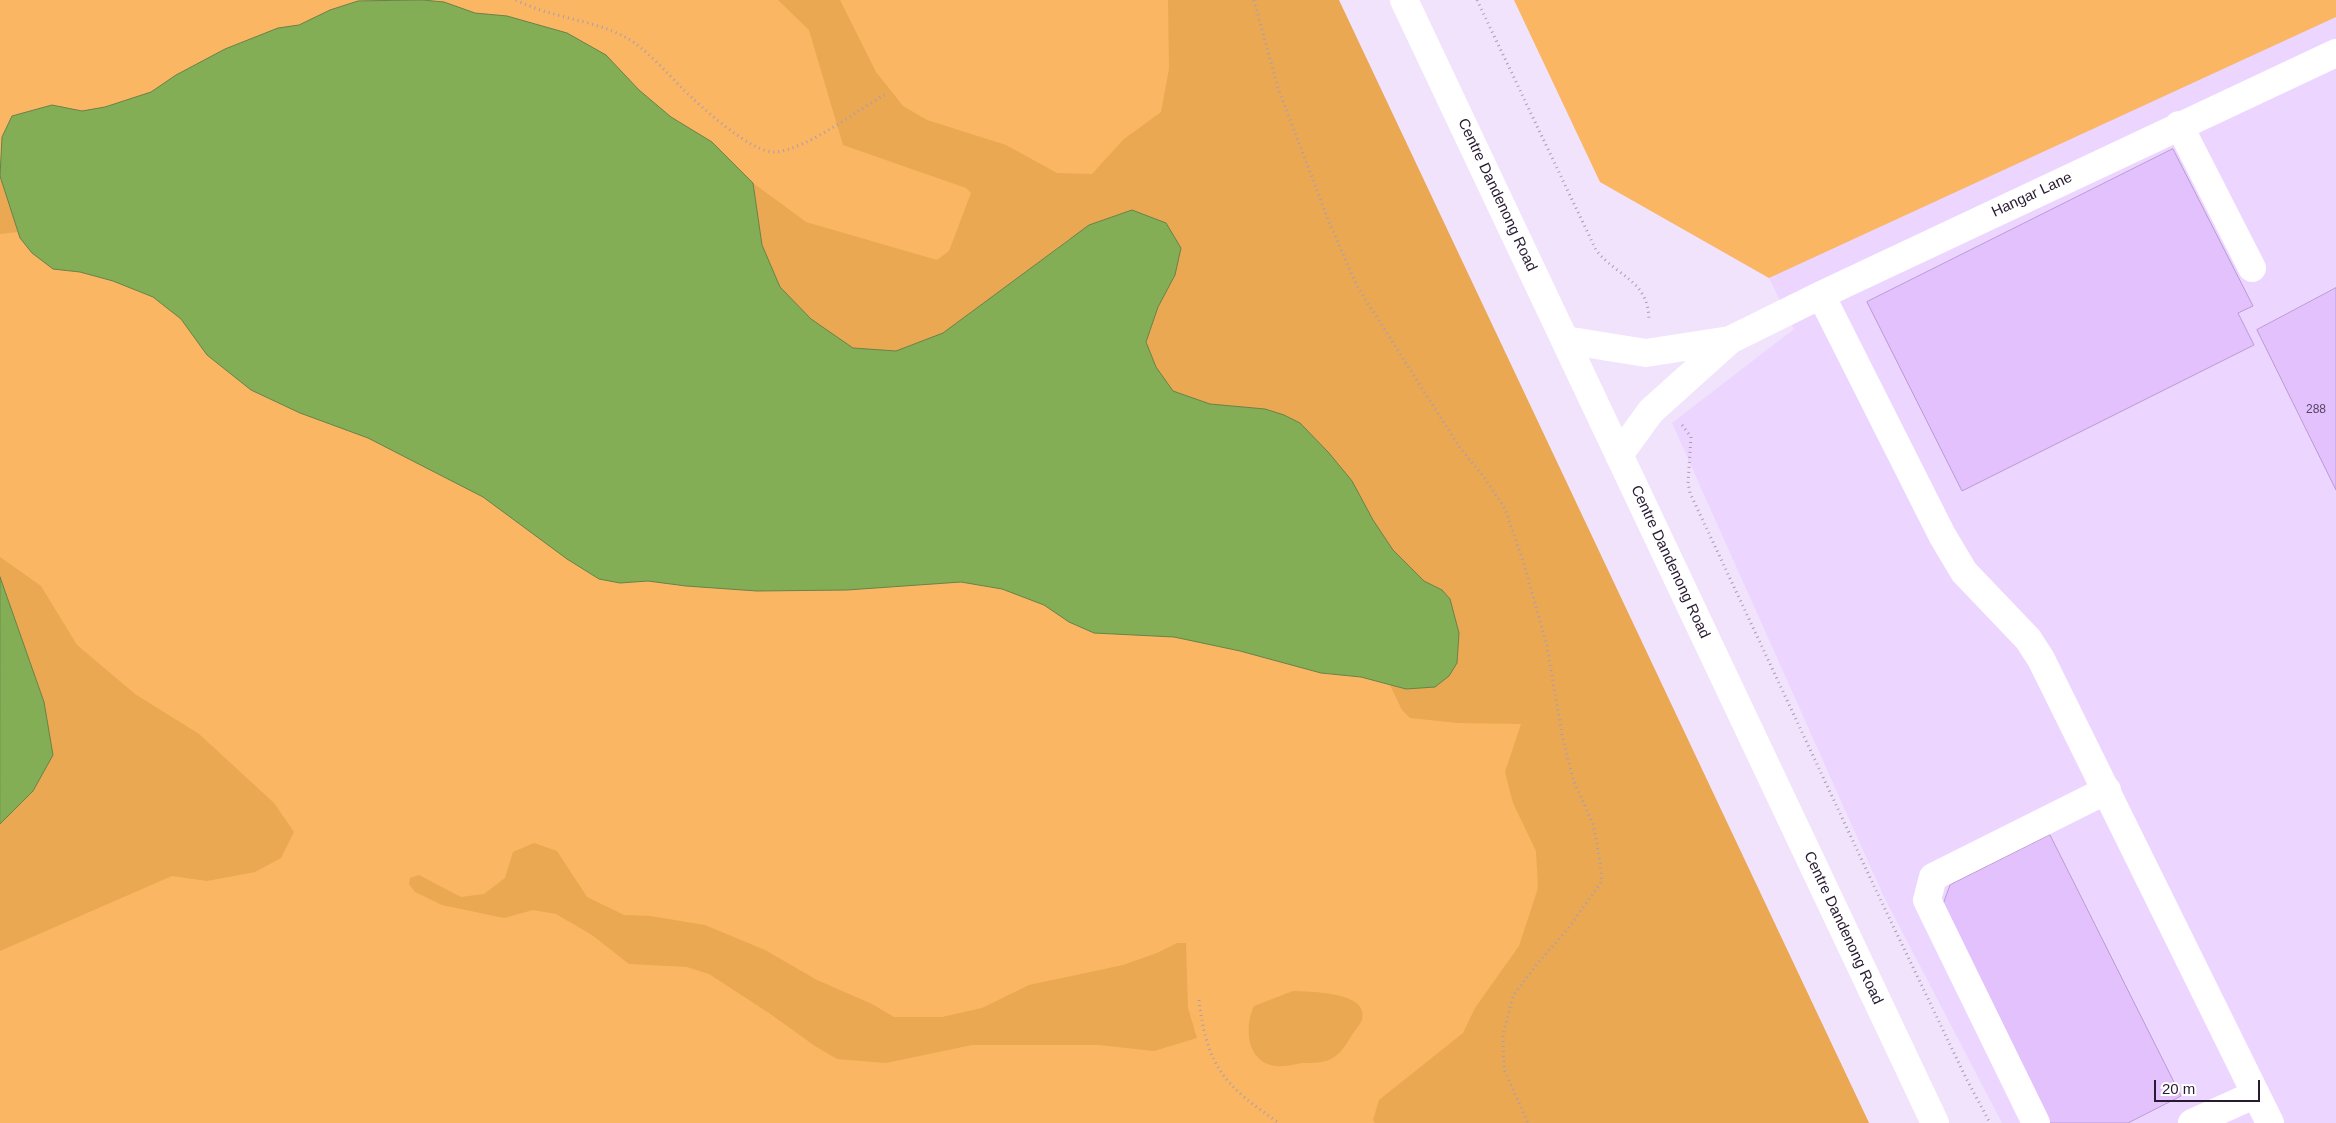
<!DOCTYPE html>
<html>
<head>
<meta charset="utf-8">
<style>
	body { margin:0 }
	#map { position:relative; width:2336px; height:1123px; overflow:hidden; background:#f1e3fc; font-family:Helvetica,sans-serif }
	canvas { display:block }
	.scale { position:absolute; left:2154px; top:1080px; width:106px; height:22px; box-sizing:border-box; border:2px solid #281b31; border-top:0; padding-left:6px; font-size:15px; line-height:18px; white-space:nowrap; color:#281b31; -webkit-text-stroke:4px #fff; paint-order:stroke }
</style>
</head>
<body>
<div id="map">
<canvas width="2336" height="1123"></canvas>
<div class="scale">20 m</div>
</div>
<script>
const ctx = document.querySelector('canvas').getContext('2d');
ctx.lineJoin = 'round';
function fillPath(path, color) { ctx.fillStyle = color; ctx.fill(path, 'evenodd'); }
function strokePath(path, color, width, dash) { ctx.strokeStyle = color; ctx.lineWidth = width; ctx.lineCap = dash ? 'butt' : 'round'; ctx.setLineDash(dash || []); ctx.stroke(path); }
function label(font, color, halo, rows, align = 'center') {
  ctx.font = font + ' Helvetica,sans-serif'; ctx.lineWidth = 4.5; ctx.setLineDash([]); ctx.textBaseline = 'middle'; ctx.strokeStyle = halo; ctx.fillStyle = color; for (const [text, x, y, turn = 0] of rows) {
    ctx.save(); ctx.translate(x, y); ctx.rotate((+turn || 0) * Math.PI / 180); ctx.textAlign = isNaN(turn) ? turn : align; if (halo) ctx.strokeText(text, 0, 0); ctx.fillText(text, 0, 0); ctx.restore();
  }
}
fillPath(new Path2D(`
	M 1514,0 L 2336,0 L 2336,1123 L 2002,1123 L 1884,897 L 1672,423 L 1794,329 L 1769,278 L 1600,182 Z`), '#ecd5fe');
fillPath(new Path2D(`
	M 0,0 L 1336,0 L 1869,1123 L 0,1123 Z
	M 1514,0 L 2336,0 L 2336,17 L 1769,278 L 1600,182 Z`), '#fab662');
fillPath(new Path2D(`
	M 778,0 L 840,0 L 876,72 L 903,106 L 927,120 L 1006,145 L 1057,173 L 1092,174 L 1124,139 L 1161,112 L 1169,69 L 1168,0 L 1339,0 L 1869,1123 L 1375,1123 L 1373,1120 L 1379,1100 L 1463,1033 L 1475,1008 L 1519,946 L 1538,888 L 1536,851 L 1513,803 L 1505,772 L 1521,724 L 1458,723 L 1410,718 L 1402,710 L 1390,685 L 1406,689 L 1442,590 L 1424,581 L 1393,550 L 1373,520 L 1265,409 L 1210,404 L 1173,391 L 1156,367 L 1146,342 L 1158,307 L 1175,275 L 1070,238 L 943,333 L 896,351 L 853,348 L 811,319 L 780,287 L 762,245 L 753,183 L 806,222 L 937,260 L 949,251 L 971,193 L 966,188 L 843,145 L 809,30 Z
	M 0,176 L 18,232 L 0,234 Z
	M 0,557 L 41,586 L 77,645 L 135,694 L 199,734 L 274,803 L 294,832 L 281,858 L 255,872 L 207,881 L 172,876 L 0,951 L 0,824 L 33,791 L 44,702 L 0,577 Z
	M 534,843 L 557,851 L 587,897 L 624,915 L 650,916 L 705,925 L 765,950 L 817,980 L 872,1004 L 894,1017 L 942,1017 L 982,1008 L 1029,985 L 1123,965 L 1157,953 L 1177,943 L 1186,943 L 1188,1008 L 1197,1038 L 1154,1051 L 1099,1045 L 972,1045 L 886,1063 L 837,1059 L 815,1046 L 769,1013 L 709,974 L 687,967 L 629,964 L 592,935 L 556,914 L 533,910 L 504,918 L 442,905 L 415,892 L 409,884 L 410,878 L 419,875 L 461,897 L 484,894 L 505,878 L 513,852 Z
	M 1293,991 C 1308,992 1369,991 1362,1019 C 1361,1024 1355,1030 1352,1035 C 1345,1046 1339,1057 1326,1061 C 1319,1063 1310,1063 1303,1063 C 1295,1064 1285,1067 1277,1066 C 1246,1064 1244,1026 1254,1006 Z`), '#eaa853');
const water = new Path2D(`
	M 423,0 L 444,2 L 475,13 L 507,16 L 567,33 L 606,55 L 639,90 L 671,117 L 712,142 L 753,183 L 762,245 L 780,287 L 811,319 L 853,348 L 896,351 L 943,333 L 1089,225 L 1132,210 L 1166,223 L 1181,248 L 1175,275 L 1158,307 L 1146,342 L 1156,367 L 1173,391 L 1210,404 L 1265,409 L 1284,415 L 1300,423 L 1329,453 L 1352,481 L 1373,520 L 1393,550 L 1424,581 L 1442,590 L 1450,599 L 1459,633 L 1457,663 L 1449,676 L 1435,687 L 1406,689 L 1361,677 L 1321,673 L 1240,651 L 1174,637 L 1094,633 L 1069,622 L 1044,605 L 1002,589 L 961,582 L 847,590 L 757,591 L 686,586 L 648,581 L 620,583 L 599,579 L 567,559 L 483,497 L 368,438 L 300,413 L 251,390 L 207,355 L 181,319 L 153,297 L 113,281 L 80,272 L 53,269 L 32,253 L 20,238 L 0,176 L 2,137 L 12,116 L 52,105 L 82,111 L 105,107 L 151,92 L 176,75 L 225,49 L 278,28 L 299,25 L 330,10 L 358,1 Z
	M 0,577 L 44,702 L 53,755 L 33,791 L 0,824 Z`);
fillPath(water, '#83ae55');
strokePath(water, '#68824a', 1);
const building = new Path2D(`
	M 2173,149 L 2253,306 L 2238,313 L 2254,345 L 1962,491 L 1867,302 Z
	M 2336,288 L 2336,490 L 2257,330 Z
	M 2050,835 L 2181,1096 L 2128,1123 L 2050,1123 L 1942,907 L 1950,885 Z`);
fillPath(building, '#e3c1fd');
strokePath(building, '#bb9ad4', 1);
strokePath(new Path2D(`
	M 516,0 C 551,18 592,19 627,38 C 646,49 667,73 683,89 C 700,106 752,154 776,152 C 807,149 858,110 886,94
	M 1254,0 L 1278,88 L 1329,222 L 1357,286 L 1460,448 L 1484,477 L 1505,509 L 1523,561 L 1547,646 L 1562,735 L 1573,779 L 1593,824 L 1599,855 L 1602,881 L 1567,930 L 1537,964 L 1513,996 L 1503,1035 L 1504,1069 L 1528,1123
	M 1477,0 L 1596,250 C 1618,278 1649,280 1649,321
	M 1682,425 L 1691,437 L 1688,483 L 1690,493 L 1874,886 L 1966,1078 L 1990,1123
	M 1199,1000 C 1207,1067 1224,1085 1279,1123`), '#aa9cb4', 3, [1, 4]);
strokePath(new Path2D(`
	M 2179,125 L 2252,268
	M 1821,295 L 1942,535 L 1964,572 L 2028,639 L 2041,659 L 2270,1123
	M 1565,340 L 1646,353 L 1730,340 L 1821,295 L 2336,53
	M 1619,455 L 1651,411 L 1730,340
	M 2036,1123 L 1927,900 L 1933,877 L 2107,790
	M 2192,1123 L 2256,1094`), '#fff', 28);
strokePath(new Path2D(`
	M 1404,0 L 1935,1123`), '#fff', 28);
label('12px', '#574464', null, [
	["288",2316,410]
]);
label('15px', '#281b31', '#fff', [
	["Centre Dandenong Road",1497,195,65],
	["Hangar Lane",2032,195,-25],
	["Centre Dandenong Road",1670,562,65],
	["Centre Dandenong Road",1843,928,65]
]);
</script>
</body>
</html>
